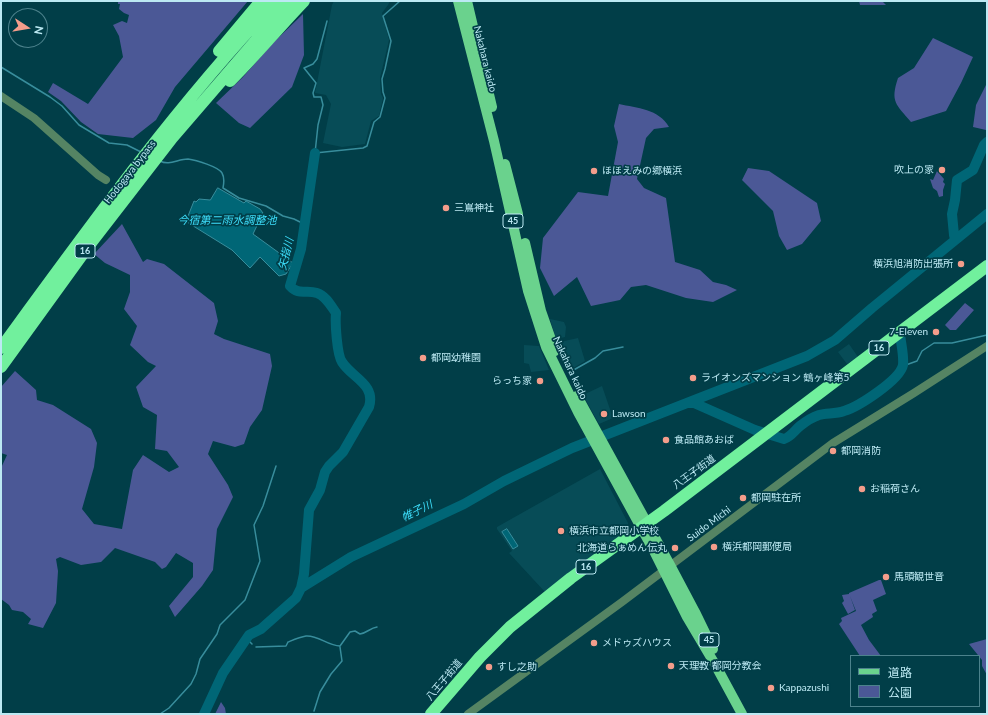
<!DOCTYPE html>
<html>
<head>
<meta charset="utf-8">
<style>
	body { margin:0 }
	#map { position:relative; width:988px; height:715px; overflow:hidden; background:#013e48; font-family:Lato,"Noto Sans JP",sans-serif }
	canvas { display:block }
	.frame { position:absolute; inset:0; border:2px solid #bce9f3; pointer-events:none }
	.legend { position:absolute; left:850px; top:655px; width:130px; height:52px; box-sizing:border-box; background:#013e48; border:1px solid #4c828c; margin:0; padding:5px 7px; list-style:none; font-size:12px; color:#bce9f3 }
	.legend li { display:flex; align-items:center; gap:8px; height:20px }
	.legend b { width:20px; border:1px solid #4c828c }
	.north { position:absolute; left:8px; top:8px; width:40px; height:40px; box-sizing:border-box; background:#013e48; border:1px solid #4c828c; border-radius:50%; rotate:102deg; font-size:11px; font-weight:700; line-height:16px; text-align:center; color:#bce9f3 }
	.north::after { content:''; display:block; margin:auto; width:14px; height:18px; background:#f49d8b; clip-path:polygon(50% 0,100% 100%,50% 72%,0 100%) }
</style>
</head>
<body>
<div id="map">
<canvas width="988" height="715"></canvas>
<div class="frame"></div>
<ul class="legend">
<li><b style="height:5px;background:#6ad28d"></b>道路</li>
<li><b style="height:11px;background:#4b5896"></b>公園</li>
</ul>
<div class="north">N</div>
</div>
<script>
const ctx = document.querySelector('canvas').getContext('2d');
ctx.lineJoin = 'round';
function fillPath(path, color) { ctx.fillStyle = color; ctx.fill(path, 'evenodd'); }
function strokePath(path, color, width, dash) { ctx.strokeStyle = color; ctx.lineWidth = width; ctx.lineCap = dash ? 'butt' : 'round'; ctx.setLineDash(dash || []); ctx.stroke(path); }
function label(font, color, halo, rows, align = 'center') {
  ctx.font = font + ' Lato,"Noto Sans JP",sans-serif'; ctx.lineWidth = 3.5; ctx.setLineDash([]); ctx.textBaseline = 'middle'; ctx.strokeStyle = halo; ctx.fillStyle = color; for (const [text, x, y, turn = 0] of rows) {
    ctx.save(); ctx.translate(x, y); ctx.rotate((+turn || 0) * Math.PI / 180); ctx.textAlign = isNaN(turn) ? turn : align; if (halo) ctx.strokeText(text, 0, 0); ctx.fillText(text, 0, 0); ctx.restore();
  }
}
fillPath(new Path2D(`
	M 334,1 L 390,1 L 388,5 L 382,13 L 389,40 L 380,78 L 381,94 L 383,98 L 379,116 L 371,121 L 365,144 L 342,147 L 323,143 L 331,104 L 326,95 L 315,93 L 332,5 Z
	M 550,319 L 564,322 L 566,327 L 565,337 L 556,339 Z
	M 578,338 L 585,361 L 570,370 L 558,344 L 560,342 Z
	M 849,344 L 858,357 L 847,364 L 838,352 Z
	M 524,345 L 539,346 L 549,370 L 531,372 L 529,364 L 524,363 Z
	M 602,386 L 613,418 L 599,424 L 583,395 Z
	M 600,469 L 628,523 L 628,526 L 623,530 L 625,533 L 545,592 L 509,553 L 512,551 L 497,529 L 497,527 Z`), '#074c57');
fillPath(new Path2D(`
	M 118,1 L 248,1 L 175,87 L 156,120 L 133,138 L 98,134 L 81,122 L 61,101 L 48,92 L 53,83 L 88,104 L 123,57 L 119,36 L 113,25 L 122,21 L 127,23 L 129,15 L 124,13 L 119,9 L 120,4 L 118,4 Z
	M 859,1 L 882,1 L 886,5 L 860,5 Z
	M 303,14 L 304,55 L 292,87 L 250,128 L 239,123 L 216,103 L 242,78 L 274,42 Z
	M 933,38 L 973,57 L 961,83 L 946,111 L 911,122 C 896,104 890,102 898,78 L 914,68 Z
	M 987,83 L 987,129 L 986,130 L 973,127 L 976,105 Z
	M 619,104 C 637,108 659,109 669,127 L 654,129 L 646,138 L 637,179 L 644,188 L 666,198 L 675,262 L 700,270 L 713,282 L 726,285 L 737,290 L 713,302 L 686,298 L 646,285 L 631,287 L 620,300 L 591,306 L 577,277 L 554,296 L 540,268 L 543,238 L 578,192 L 608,196 L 618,142 L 614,126 Z
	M 748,168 L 769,171 L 817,203 L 821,221 L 802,244 L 787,250 L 779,236 L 773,211 L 742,180 Z
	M 937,171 L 944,179 L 943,182 L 945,184 L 943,190 L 943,196 L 939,197 L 937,191 L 933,188 L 930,179 L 933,180 Z
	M 122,224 L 143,262 L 147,259 L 164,264 L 214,303 L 218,321 L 214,334 L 224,339 L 270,354 L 272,366 L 262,410 L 250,427 L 244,444 L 235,447 L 213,441 L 208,454 L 228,485 L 233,497 L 217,529 L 213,570 L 202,586 L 175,617 L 169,606 L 193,577 L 193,563 L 176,553 L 166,567 L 162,569 L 155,562 L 115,548 L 101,562 L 81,565 L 60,557 L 56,559 L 58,571 L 56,603 L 43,628 L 28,624 L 31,619 L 23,612 L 12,610 L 9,605 L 1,599 L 1,468 L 7,455 L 1,453 L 1,387 L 15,371 L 36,390 L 37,400 L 53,405 L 91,429 L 97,443 L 94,467 L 82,509 L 94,524 L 122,529 L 133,470 L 143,455 L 169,472 L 179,467 L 167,451 L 155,449 L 157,415 L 143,407 L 136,387 L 156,366 L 148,362 L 130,345 L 137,326 L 124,309 L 130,292 L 130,275 L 105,263 L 94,254 Z
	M 965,303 L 974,310 L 956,330 L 950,330 L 945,325 Z
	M 879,580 L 881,580 L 886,594 L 873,600 L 877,611 L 872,614 L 873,617 L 861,625 L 869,640 L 881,656 L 860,656 L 839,624 L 842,621 L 841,618 L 856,611 L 850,596 L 855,610 L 848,614 L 842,603 L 844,601 L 842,595 L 849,594 L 849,593 Z
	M 987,637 L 987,675 L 982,666 L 982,660 L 969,644 L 987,639 Z
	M 221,702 L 225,708 L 226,714 L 215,714 Z`), '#4b5896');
const water = new Path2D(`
	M 218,188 L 244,203 L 246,201 L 260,209 L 263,213 L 253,234 L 293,263 L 286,274 L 279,276 L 260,257 L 250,268 L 232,250 L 190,224 L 186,221 L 194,201 L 196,202 L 199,199 L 210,200 Z
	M 507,529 L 518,546 L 513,549 L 502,532 Z`);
fillPath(water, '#006676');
strokePath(water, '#388d9c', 1);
strokePath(new Path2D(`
	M 327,21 L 317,59 L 313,64 L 304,68 L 316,83 L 313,93 L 314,97 L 321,97 L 323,105 L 318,125 L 315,153 L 363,148 L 367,146 L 374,122 L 380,117 L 385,98 L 383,92 L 382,79 L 385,69 L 391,41 L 383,16 L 400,1
	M 1,67 L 50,97 L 62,106 L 79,125 L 109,143 L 127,145 L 141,152
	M 160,161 C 169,166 178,159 188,159 C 196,160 219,167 222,173 C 225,178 224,183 223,188 L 239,198 L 266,206 L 283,216 L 294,219 L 304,224
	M 903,366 L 917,361 L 922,351 L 934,343 L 952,343 L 987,335
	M 570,372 L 595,358 L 603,351 L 623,347
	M 246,638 L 252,644
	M 256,647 L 286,646 L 288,642 C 293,640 300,637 306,636 C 318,635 328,646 340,646 L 350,632 L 355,631 L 360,634 C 367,633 370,628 377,627
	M 314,711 L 320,692 L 331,674 L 342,661 L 340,647
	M 160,714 L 169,708 L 191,684 L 196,674 L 200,659 L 217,634 L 220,625 L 245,600 L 260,561 L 254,525 L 263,506 L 276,466`), '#388d9c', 1.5);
strokePath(new Path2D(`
	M 955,239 L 954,235 L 952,214 L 955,200 L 957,180 L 973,170 L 984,145 L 987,142
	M 687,403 L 694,403 L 755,430 L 784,439 C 791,437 795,430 800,426 C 805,422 813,417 819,415 C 827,413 836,414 844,411 C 858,407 900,380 903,365 C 904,355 901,344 900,334
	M 301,588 L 351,557 L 464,504 L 504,481 L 572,448 L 807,356 L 835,340 L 872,308 L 987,214
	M 204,714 L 223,673 L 249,635 L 261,629 L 296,598 L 301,588 L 304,574 L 309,510 L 320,490 L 325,472 L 329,466 L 343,452 L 369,407 C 376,384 352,378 342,362 C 337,355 335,323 336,313 C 331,306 326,296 317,293 C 306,289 299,296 290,286 L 301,249 L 315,153`), '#006676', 10);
strokePath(new Path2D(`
	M 1,96 L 34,118 L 98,175 L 106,180
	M 468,714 L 622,602 L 833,443 L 914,393 L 987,346`), '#558463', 8);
strokePath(new Path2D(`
	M 458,1 L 494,141 L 528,291 L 546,347 L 578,412 L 654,551 L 687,617 L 716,666 L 742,714
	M 467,1 L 492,107
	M 505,164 L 518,214
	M 525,243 L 541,311 L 555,351
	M 577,396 L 670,565 L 695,612 L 713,649`), '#6ad28d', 10);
strokePath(new Path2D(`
	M 219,51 L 261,1
	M 230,81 C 256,55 279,27 304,1
	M 1,348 C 88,229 174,109 276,1
	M 1,367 L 90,244 L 172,138 L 290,1
	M 431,714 L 480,657 L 510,627 L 571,578 L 664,511 L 987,266`), '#71f09d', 12);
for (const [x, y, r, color] of [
	[942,170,4,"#f49d8b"],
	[594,171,4,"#f49d8b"],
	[446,208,4,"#f49d8b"],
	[961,264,4,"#f49d8b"],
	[936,332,4,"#f49d8b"],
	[423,358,4,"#f49d8b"],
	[693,378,4,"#f49d8b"],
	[540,381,4,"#f49d8b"],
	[604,414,4,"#f49d8b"],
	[666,440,4,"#f49d8b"],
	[833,451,4,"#f49d8b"],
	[862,489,4,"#f49d8b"],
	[743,498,4,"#f49d8b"],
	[561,531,4,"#f49d8b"],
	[714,547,4,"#f49d8b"],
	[675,548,4,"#f49d8b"],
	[886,577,4,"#f49d8b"],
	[594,643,4,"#f49d8b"],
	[671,666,4,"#f49d8b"],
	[489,667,4,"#f49d8b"],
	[771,688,4,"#f49d8b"]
]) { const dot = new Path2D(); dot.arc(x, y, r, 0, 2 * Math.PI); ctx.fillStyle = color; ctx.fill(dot); strokePath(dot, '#013e48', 1.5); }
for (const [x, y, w] of [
	[513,221,20],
	[85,251,20],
	[879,348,20],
	[586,567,20],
	[709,640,20]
]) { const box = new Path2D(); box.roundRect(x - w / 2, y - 7, w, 14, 3); ctx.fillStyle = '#013e48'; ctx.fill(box); strokePath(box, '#bce9f3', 1); }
label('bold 9px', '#bce9f3', null, [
	["45",513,221],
	["16",85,251],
	["16",879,348],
	["16",586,567],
	["45",709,640]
]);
label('10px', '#bce9f3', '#013e48', [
	["Nakahara kaido",485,59,76],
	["Hodogaya bypass",130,172,-52],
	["Nakahara kaido",570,368,65],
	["八王子街道",694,472,-36],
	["Suido Michi",709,524,-37],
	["八王子街道",444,680,-50]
]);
label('10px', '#bce9f3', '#013e48', [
	["吹上の家",934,170,"right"],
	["ほほえみの郷横浜",602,171],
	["三嶌神社",454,208],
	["横浜旭消防出張所",953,264,"right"],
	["7-Eleven",928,332,"right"],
	["都岡幼稚園",431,358],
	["ライオンズマンション 鶴ヶ峰第5",701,378],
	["らっち家",532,381,"right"],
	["Lawson",612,414],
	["食品館あおば",674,440],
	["都岡消防",841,451],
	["お稲荷さん",870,489],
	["都岡駐在所",751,498],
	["横浜市立都岡小学校",569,531],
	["横浜都岡郵便局",722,547],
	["北海道らぁめん伝丸",667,548,"right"],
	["馬頭観世音",894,577],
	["メドゥズハウス",602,643],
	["天理教 都岡分教会",679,666],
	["すし之助",497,667],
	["Kappazushi",779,688]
], 'left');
label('italic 11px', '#3ddefb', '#013e48', [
	["今宿第二雨水調整池",227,220],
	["矢指川",286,254,-76],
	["帷子川",417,511,-26]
]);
</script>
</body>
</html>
